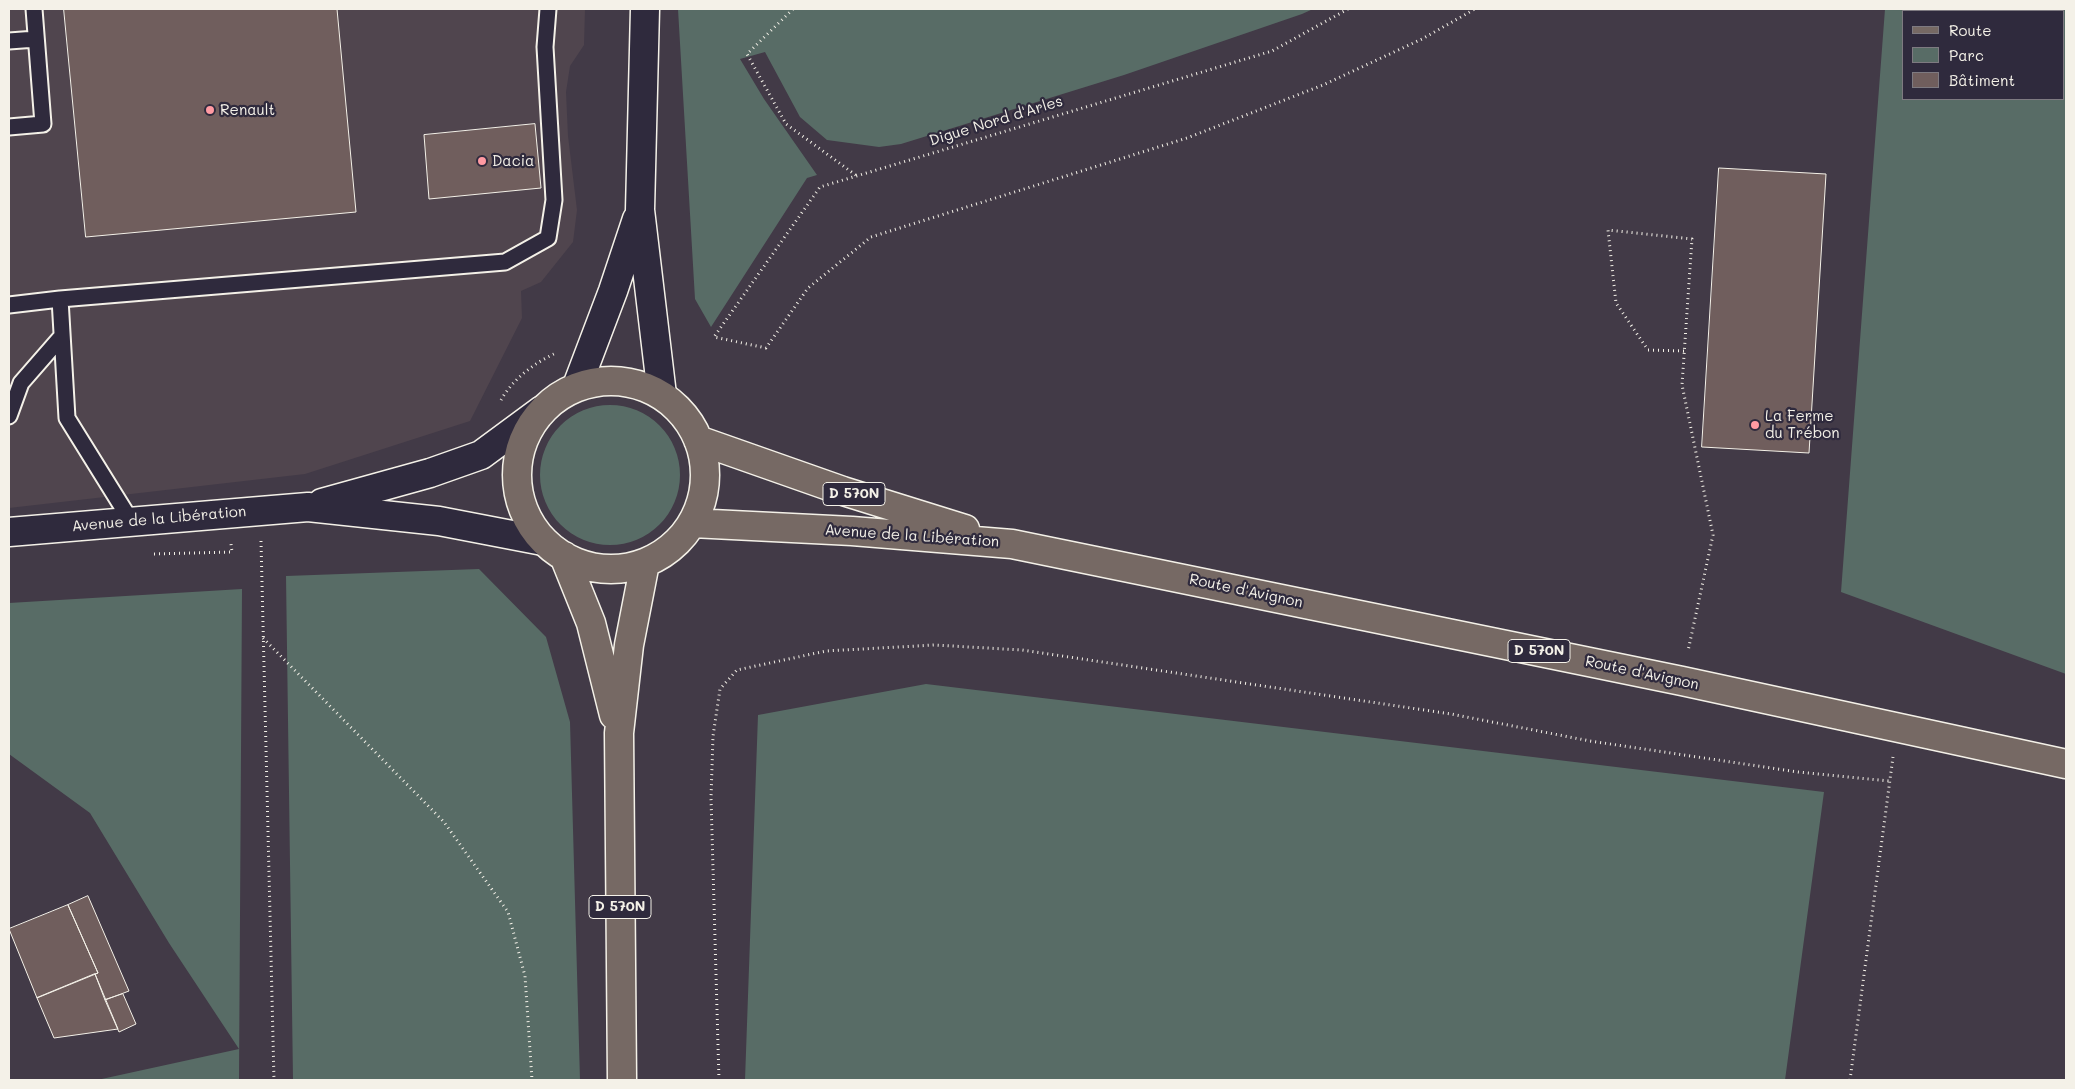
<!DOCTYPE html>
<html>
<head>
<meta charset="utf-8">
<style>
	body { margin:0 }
	#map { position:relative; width:2075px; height:1089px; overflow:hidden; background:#423a47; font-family:Mali,sans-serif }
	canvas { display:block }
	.frame { position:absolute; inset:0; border:10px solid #f4f1e8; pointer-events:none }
	.legend { position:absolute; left:1902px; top:10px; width:162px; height:90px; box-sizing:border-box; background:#2f2a3d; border:1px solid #7e7a81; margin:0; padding:6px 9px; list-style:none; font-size:15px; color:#f4f1e8 }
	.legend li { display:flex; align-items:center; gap:10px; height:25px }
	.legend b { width:25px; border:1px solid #7e7a81 }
</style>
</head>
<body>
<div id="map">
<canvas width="2075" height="1089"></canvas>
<div class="frame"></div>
<ul class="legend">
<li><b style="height:6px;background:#766964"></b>Route</li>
<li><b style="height:14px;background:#586c66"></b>Parc</li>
<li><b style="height:14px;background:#705e5d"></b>Bâtiment</li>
</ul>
</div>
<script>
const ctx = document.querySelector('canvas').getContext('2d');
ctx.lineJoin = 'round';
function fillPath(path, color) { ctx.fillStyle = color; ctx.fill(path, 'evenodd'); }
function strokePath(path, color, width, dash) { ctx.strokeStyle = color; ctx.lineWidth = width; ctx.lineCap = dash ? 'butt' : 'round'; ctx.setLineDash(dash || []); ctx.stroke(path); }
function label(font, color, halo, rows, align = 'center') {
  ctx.font = font + ' Mali,sans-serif'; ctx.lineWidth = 4.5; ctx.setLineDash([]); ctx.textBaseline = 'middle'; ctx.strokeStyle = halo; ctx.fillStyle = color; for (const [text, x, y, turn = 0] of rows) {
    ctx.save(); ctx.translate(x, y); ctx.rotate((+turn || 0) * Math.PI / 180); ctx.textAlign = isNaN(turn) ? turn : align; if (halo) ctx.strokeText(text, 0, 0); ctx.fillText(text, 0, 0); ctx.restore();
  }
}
fillPath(new Path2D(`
	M 9,9 L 585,9 L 584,45 L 570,66 L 566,92 L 568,136 L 577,210 L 573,242 L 541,282 L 521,291 L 522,318 L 470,421 L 305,474 L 9,508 Z`), '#50454e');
fillPath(new Path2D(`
	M 678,9 L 1313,9 L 1302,14 L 1124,75 L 901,144 L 879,147 L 827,140 L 800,117 L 765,52 L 740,59 L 764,99 L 817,175 L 807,178 L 711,327 L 695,299 Z
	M 1885,9 L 2066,9 L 2066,674 L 1841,592 ZM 2064,11 L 2064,99 L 1904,99 L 1904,11 Z
	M540 475a70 70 0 1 1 140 0a70 70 0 1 1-140 0Z
	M 479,569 L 546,637 L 570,722 L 580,1080 L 293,1080 L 286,576 Z
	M 242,589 L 239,1080 L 97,1080 L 239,1049 L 169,943 L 90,813 L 9,754 L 9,603 Z
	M 926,684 L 1824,792 L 1785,1080 L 745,1080 L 758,715 Z`), '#586c66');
const building = new Path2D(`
	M 64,9 L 337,9 L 356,212 L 86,237 Z
	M 535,124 L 541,188 L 429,199 L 424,135 Z
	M 1719,168 L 1826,174 L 1809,453 L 1702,447 Z
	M 88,896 L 129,991 L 105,1000 L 95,974 L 98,973 L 68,905 Z
	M 68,905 L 98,973 L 37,998 L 9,929 Z
	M 95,974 L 118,1029 L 54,1038 L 37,998 Z
	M 123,994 L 136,1024 L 119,1032 L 105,1000 Z`);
fillPath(building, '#705e5d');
strokePath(building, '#f4f1e8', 1);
const service = new Path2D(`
	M 9,41 L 36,39
	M 9,127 L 43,124 L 34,9
	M 9,305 L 60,299
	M 9,416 L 21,383 L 62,336
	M 131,521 L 67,418 L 60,299 L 505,262 L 548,238 L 554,200 L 545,47 L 548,9`);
const tertiary = new Path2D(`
	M 645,9 L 640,210 L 662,395
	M 577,386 L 613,291 L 637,219`);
const secondary = new Path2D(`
	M 322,503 L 430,473 L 481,455 L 542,410
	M 9,532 L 308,507 L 439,521 L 543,541`);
const primary = new Path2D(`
	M517 475a94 94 0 1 1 188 0a94 94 0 1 1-188 0Z
	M 698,440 L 843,491 L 965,529
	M 692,523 L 852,531 L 1012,544 L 1682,681 L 2066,764
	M 564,556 L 591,623 L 614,715
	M 622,1080 L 619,733 L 629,645 L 645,563`);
strokePath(service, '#f4f1e8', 19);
strokePath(tertiary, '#f4f1e8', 31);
strokePath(secondary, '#f4f1e8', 31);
strokePath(primary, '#f4f1e8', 31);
strokePath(new Path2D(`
	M 793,9 L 747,54 L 786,124 L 857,176
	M 1348,9 L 1272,51 L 820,187 L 714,337 L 766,348 L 808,288 L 871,237 L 1187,138 L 1323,85 L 1422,39 L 1475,9
	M 1684,351 L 1648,350 L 1616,303 L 1608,230 L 1692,239 L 1682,385 L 1713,535 L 1688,651
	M 501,400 C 513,379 534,363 556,353
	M 261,541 L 274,1080
	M 154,554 L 232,552 L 231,544
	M 263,638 L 444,822 L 508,912 L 525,976 L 532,1080
	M 719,1080 L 711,798 L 713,736 L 720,689 L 737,670 L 826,651 L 934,645 L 1022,650 L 1451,714 L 1590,741 L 1798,772 L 1889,781
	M 1850,1080 L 1893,757`), '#f4f1e8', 3, [1, 4]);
strokePath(service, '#2f2a3d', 15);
strokePath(tertiary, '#2f2a3d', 28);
strokePath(secondary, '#2f2a3d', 28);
strokePath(primary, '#766964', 28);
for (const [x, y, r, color] of [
	[210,110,5,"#ff9aa2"],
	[482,161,5,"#ff9aa2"],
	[1755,425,5,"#ff9aa2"]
]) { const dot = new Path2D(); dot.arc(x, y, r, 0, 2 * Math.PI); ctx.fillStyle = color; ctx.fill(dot); strokePath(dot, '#2f2a3d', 2); }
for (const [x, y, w] of [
	[854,494,62],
	[1539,651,62],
	[620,907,62]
]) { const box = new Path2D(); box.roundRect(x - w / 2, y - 11.5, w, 23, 4); ctx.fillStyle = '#2f2a3d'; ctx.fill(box); strokePath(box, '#f4f1e8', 1); }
label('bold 14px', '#f4f1e8', null, [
	["D 570N",854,494],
	["D 570N",1539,651],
	["D 570N",620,907]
]);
label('15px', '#f4f1e8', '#2f2a3d', [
	["Renault",220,110],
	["Dacia",492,161],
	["La Ferme",1765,416],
	["du Trébon",1765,433]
], 'left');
label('15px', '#f4f1e8', '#2f2a3d', [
	["Digue Nord d'Arles",996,121,-17],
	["Avenue de la Libération",159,519,-5],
	["Avenue de la Libération",912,536,4],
	["Route d'Avignon",1246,591,12],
	["Route d'Avignon",1642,673,12]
]);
</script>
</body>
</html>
